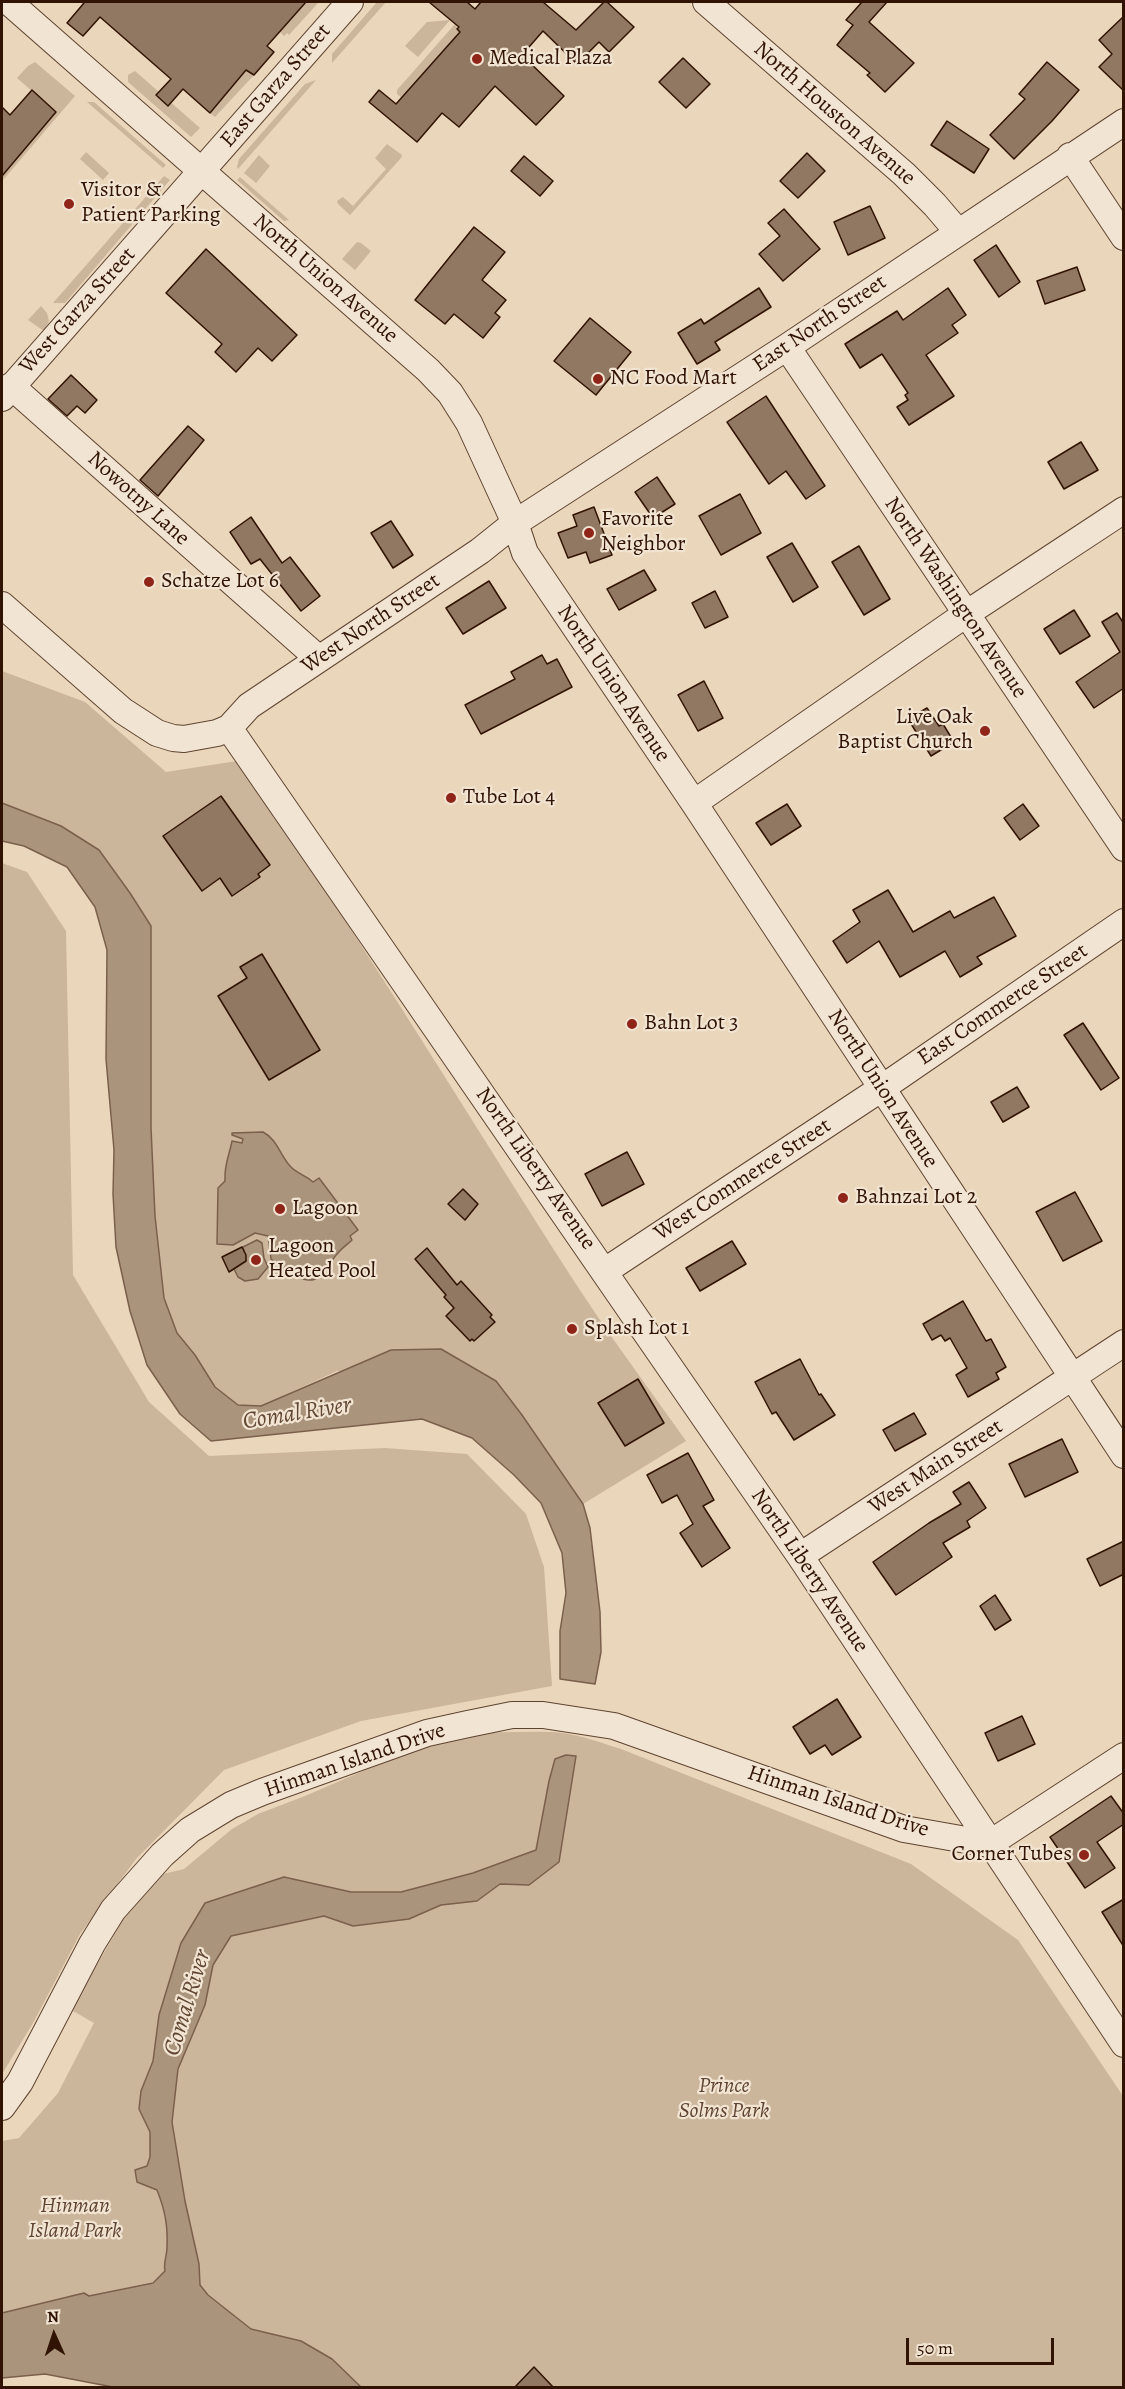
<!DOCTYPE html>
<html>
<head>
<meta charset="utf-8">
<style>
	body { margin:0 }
	#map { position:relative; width:1125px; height:2389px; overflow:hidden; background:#ead6ba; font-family:Alegreya,serif }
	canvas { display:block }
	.frame { position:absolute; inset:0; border:3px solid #311303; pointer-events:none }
	.north { position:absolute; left:24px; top:2305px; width:60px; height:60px; -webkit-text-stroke:4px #f1e4d2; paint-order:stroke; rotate:357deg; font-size:16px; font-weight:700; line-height:24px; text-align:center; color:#311303 }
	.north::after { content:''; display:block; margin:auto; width:21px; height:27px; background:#311303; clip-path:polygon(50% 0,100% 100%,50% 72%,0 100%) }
	.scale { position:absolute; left:906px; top:2338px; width:148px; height:27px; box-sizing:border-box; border:3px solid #311303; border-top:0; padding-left:8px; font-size:18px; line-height:21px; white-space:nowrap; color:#311303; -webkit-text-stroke:4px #f1e4d2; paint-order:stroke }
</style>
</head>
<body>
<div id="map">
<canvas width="1125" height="2389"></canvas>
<div class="frame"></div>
<div class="north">N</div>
<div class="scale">50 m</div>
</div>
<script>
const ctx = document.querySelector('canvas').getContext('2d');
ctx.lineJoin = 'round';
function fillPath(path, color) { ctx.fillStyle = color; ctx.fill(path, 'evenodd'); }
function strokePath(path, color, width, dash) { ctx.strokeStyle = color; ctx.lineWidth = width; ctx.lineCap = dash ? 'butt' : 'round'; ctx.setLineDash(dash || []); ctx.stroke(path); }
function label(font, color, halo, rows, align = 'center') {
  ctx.font = font + ' Alegreya,serif'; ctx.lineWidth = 4.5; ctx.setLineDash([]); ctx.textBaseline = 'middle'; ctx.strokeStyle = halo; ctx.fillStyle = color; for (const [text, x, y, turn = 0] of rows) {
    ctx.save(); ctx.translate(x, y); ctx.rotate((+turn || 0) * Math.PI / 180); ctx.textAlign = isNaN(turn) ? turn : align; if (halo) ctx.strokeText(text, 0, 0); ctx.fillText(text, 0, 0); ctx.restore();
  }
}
fillPath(new Path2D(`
	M 306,2 L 319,2 L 289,35 L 287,33 L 284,36 L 280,32 Z
	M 377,2 L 386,2 L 332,63 L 332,54 Z
	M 450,20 L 418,57 L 405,46 L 427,22 Z
	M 455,24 L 460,32 L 412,86 L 412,106 L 397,94 L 397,90 Z
	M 35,62 L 75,96 L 3,180 L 2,176 L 56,112 L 17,78 L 28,66 Z
	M 246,70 L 254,75 L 215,117 L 210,113 Z
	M 135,71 L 200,128 L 191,137 L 128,82 L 128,75 Z
	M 316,80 L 238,169 L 237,167 L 239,159 L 305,84 Z
	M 87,102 L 94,102 L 166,165 L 163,168 Z
	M 387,144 L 402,155 L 401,158 L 350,215 L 338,204 L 337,201 L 343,197 L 353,206 L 386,169 L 375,158 Z
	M 86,152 L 109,173 L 103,180 L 80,159 Z
	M 259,155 L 270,166 L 256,183 L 244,173 Z
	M 164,176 L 170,180 L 65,303 L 53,303 Z
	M 240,177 L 289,220 L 284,221 L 237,180 Z
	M 357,242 L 361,243 L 371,251 L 355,270 L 342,259 Z
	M 41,306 L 47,313 L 49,321 L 44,331 L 28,320 Z
	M 2,671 L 85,702 L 166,772 L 237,761 C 356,929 461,1105 572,1278 C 608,1334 648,1387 686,1441 L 583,1504 L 522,1415 L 496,1381 L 337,1371 L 261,1406 L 238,1405 L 215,1387 L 195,1355 L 177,1333 L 164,1298 L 155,1216 L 151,1128 L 151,926 L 130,893 L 99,850 L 61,826 L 2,803 Z
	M 2,863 L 27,872 L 66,931 L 73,1275 L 149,1402 L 209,1456 L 385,1448 L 467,1454 L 526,1514 L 544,1567 L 552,1686 L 361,1721 L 224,1770 L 136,1859 L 80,1934 L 33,2023 L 2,2074 Z
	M 474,1731 C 503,1734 534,1730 563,1733 C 583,1736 602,1743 621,1749 L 911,1864 L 1018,1940 L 1123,2096 L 1123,2387 L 361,2387 L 332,2359 L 301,2341 L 251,2329 L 208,2295 L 200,2285 L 199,2264 L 185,2201 L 172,2122 L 178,2069 L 205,2005 L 213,1965 L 231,1936 L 324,1916 L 353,1926 L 409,1919 L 441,1905 L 477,1901 L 500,1884 L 529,1885 L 568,1798 L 575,1756 L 555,1760 L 549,1781 L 536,1850 L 473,1873 L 401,1892 L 351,1892 L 284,1877 L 205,1904 L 181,1943 L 159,2015 L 153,2060 L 141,2091 L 139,2109 L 150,2132 L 150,2157 L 147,2166 L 167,2215 L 167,2249 L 165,2271 L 153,2282 L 89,2296 L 84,2293 L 2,2313 L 2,2141 L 19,2138 L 58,2093 L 94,2023 L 73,2011 L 74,2004 L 123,1920 L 159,1875 L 184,1869 L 232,1829 L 258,1814 L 305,1796 L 414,1749 Z`), '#cbb59b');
const water = new Path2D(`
	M 2,803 L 61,826 L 99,850 L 130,893 L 151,926 L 151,1128 L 155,1216 L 164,1298 L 177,1333 L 195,1355 L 215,1387 L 238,1405 L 261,1406 L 391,1350 L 441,1349 L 496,1381 L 522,1415 L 583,1504 L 590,1528 L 600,1612 L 601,1652 L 595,1684 L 560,1679 L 560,1631 L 566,1593 L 562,1553 L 541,1503 L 514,1475 L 472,1438 L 422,1419 L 211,1441 L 180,1414 L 147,1365 L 130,1311 L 116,1247 L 113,1194 L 114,1150 L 106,1059 L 107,950 L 95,907 L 67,867 L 24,846 L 2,841 Z
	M 263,1132 C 277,1139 280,1155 290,1166 C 297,1174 306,1175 313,1182 L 319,1178 L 358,1230 L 350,1236 L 352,1240 C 348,1244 342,1248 338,1253 C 327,1264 323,1285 303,1279 C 294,1277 279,1265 271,1259 L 268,1236 L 255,1233 L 233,1245 L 217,1244 L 218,1188 L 225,1181 C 224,1164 229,1157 232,1141 L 242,1143 L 243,1139 L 232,1135 L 232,1133 Z
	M 257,1240 L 262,1243 L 264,1258 L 268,1267 L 258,1279 L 245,1281 L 238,1277 L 234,1269 L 246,1261 L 243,1247 Z
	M 566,1755 L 576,1756 L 559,1862 L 529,1885 L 500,1884 L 477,1901 L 441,1905 L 409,1919 L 353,1926 L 324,1916 L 231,1936 L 213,1965 L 205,2005 L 178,2069 L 172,2122 L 185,2201 L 199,2264 L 200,2285 L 208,2295 L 251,2329 L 301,2341 L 332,2359 L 361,2387 L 118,2388 L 45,2374 L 2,2378 L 2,2313 L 84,2293 L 89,2296 L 153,2283 L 165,2271 C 163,2264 167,2256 167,2247 C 168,2226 165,2210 157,2190 L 137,2182 L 135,2170 L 147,2166 L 150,2157 L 150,2132 L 139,2109 L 141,2091 L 153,2061 L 159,2015 L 181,1943 L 205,1903 L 284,1877 L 351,1892 L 401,1892 L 473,1873 L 536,1850 L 549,1781 L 555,1759 Z`);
fillPath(water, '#ab947c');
strokePath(water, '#7a604c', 1.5);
const building = new Path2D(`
	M 82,2 L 306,2 L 267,46 L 274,52 L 254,75 L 246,70 L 210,113 L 183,89 L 168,106 L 156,95 L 171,79 L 100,17 L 83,36 L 67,23 L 84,3 Z
	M 429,2 L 467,2 L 475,9 L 481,2 L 543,2 L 576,30 L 604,2 L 607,2 L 634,27 L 609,52 L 599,42 L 577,64 L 543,31 L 522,55 L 564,96 L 536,125 L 495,86 L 459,127 L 442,113 L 417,142 L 369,102 L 379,90 L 396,104 L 460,32 L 457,29 L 459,27 Z
	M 862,2 L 887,2 L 869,22 L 914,63 L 885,92 L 867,75 L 870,73 L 837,45 L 853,25 L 846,20 Z
	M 1124,16 L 1124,91 L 1099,67 L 1112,54 L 1099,40 Z
	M 683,58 L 710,84 L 686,108 L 659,82 Z
	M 1047,62 L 1079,90 L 1052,121 L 1014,159 L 990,135 L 1025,99 L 1019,94 Z
	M 32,90 L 56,112 L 2,176 L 2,107 L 10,115 Z
	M 947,121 L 989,149 L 974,173 L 931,145 Z
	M 807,153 L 825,171 L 798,198 L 780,181 Z
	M 524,156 L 553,181 L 540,196 L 511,171 Z
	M 870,206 L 885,238 L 848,255 L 834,222 Z
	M 784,209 L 820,249 L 783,281 L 759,254 L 780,236 L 768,223 Z
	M 474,227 L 505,252 L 482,280 L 506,300 L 495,313 L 500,317 L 483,338 L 454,314 L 445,324 L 415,300 Z
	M 996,245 L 1020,282 L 999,297 L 974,260 Z
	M 206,249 L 297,335 L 272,361 L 258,348 L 236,372 L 215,352 L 222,344 L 166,293 Z
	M 1077,267 L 1085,290 L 1045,304 L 1037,281 Z
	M 759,288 L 771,307 L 715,342 L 720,350 L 697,364 L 678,333 L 701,319 L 704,324 Z
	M 948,288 L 966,315 L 952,325 L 958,333 L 926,355 L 954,396 L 909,425 L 897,407 L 908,400 L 905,395 L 908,393 L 882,354 L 860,368 L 845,344 L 897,311 L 903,320 Z
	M 590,318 L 631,352 L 596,395 L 554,361 Z
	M 71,375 L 97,400 L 85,413 L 77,406 L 67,416 L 48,399 Z
	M 766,396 L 825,486 L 806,499 L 786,471 L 769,484 L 727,422 Z
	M 188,426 L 204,440 L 158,496 L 140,480 Z
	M 1081,442 L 1098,470 L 1064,489 L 1048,462 Z
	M 657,477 L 675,504 L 653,518 L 635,492 Z
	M 740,494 L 761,533 L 721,555 L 699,516 Z
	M 594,507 L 612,555 L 590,563 L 586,552 L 568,558 L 558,533 L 577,526 L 573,515 Z
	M 251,517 L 282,563 L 290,557 L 320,596 L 301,611 L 260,559 L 251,564 L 230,532 Z
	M 391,521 L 413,555 L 393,568 L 371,533 Z
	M 792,543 L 818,587 L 793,602 L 767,557 Z
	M 859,546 L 890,599 L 864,615 L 832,562 Z
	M 644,570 L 656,590 L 619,610 L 607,589 Z
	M 489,581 L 506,608 L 463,634 L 446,608 Z
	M 715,591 L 728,617 L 705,628 L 692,603 Z
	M 1074,610 L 1090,636 L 1060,654 L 1044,629 Z
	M 1117,613 L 1124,624 L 1124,688 L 1094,708 L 1076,682 L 1120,652 L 1102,622 Z
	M 542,655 L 547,664 L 557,659 L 572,687 L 481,734 L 465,705 L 515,679 L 511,672 Z
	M 704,681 L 723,718 L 698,731 L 678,695 Z
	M 927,708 L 939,726 L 943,724 L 954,742 L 931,756 L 908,719 Z
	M 221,796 L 270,865 L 258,874 L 260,877 L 232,896 L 220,878 L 202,891 L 163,836 Z
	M 787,804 L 801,826 L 771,845 L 756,823 Z
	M 1023,804 L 1039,826 L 1020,840 L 1004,818 Z
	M 888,890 L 913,932 L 950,911 L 954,918 L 994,897 L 1016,936 L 977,957 L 982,964 L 960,977 L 945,951 L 900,977 L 879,941 L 847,963 L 833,941 L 860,922 L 853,910 Z
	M 262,954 L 320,1050 L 269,1080 L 218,996 L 247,978 L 240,967 Z
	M 1083,1023 L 1119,1078 L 1101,1090 L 1064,1035 Z
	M 1017,1087 L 1029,1107 L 1003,1122 L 991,1102 Z
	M 627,1152 L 644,1184 L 602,1206 L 585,1174 Z
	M 463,1189 L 478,1204 L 465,1220 L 448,1204 Z
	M 1075,1192 L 1102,1241 L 1063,1261 L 1036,1212 Z
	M 732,1241 L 746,1264 L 700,1291 L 686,1268 Z
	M 242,1247 L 246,1255 L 246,1261 L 229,1272 L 222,1257 Z
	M 427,1248 L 457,1285 L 461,1281 L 492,1315 L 490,1317 L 495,1322 L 474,1341 L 472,1339 L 470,1341 L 446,1316 L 454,1308 L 444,1297 L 446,1295 L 415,1259 Z
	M 963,1301 L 986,1341 L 991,1339 L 1006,1367 L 996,1373 L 999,1379 L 968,1397 L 956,1375 L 967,1368 L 950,1338 L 945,1341 L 941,1335 L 932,1340 L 923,1324 Z
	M 800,1359 L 819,1395 L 821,1394 L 835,1415 L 794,1440 L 776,1412 L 772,1414 L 755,1382 Z
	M 638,1379 L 664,1423 L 625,1446 L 598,1403 Z
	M 914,1413 L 926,1434 L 895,1451 L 883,1430 Z
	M 1062,1439 L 1078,1472 L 1025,1497 L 1009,1464 Z
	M 688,1453 L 714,1500 L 703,1506 L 730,1548 L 702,1567 L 680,1533 L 693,1524 L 677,1495 L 662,1503 L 647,1475 Z
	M 969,1482 L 986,1508 L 967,1521 L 970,1527 L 943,1543 L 952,1557 L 896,1595 L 873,1562 L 929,1523 L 961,1504 L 953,1492 Z
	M 1124,1541 L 1124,1574 L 1100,1586 L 1087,1559 Z
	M 995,1595 L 1011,1620 L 995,1630 L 980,1606 Z
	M 837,1699 L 861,1737 L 832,1755 L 825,1745 L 810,1754 L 793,1727 Z
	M 1022,1716 L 1035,1744 L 998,1761 L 985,1733 Z
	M 1111,1796 L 1124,1814 L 1124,1824 L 1097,1842 L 1115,1868 L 1085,1888 L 1050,1837 Z
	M 1124,1899 L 1124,1947 L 1102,1912 Z
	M 534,2367 L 554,2388 L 514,2388 Z`);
fillPath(building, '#917862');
strokePath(building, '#311303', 1.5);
const minor = new Path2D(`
	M 9,2 L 428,370 L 450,393 L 469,423 L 515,523 L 525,553 L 694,803 L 1124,1455
	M 706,2 L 904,174 L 935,205 L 958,232
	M 1070,156 L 1124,237
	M 787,347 L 1124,848
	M 11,386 L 319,659
	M 2,398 L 350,2
	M 2,605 L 123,711 L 157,733 L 173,738 L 184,739 L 217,733 L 229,728 L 249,706 L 480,551 L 515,523 L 787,347 L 1124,122
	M 229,728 L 800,1556 L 1124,2044
	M 694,803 L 966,614 L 1124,510
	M 605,1271 L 882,1088 L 1124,922
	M 800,1556 L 1124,1343
	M 989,1844 L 1124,1756
	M 2,2107 L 20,2082 L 92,1944 L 113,1910 L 162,1855 L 190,1830 L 231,1805 L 262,1792 L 427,1733 L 468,1724 L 512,1715 L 543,1715 L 614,1726 L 904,1829 L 989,1844`);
strokePath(minor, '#5f4431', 28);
strokePath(minor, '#f1e4d2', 26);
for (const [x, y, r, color] of [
	[477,59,6,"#8f2418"],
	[69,204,6,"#8f2418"],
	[598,379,6,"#8f2418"],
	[589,533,6,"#8f2418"],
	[149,582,6,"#8f2418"],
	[985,731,6,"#8f2418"],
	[451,798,6,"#8f2418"],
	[632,1024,6,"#8f2418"],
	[843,1198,6,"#8f2418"],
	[280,1209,6,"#8f2418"],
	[256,1260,6,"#8f2418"],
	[572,1329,6,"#8f2418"],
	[1084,1855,6,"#8f2418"]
]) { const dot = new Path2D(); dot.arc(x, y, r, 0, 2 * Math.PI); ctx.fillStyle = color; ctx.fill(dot); strokePath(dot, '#f1e4d2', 2); }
label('22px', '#311303', '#f1e4d2', [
	["Medical Plaza",489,59],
	["Visitor &",81,191],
	["Patient Parking",81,216],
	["NC Food Mart",610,379],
	["Favorite",601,520],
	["Neighbor",601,545],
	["Schatze Lot 6",161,582],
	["Live Oak",973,718,"right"],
	["Baptist Church",973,743,"right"],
	["Tube Lot 4",463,798],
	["Bahn Lot 3",644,1024],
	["Bahnzai Lot 2",855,1198],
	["Lagoon",292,1209],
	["Lagoon",268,1247],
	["Heated Pool",268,1272],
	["Splash Lot 1",584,1329],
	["Corner Tubes",1072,1855,"right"]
], 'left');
label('22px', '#311303', '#f1e4d2', [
	["East Garza Street",276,86,-49],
	["North Houston Avenue",834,114,41],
	["North Union Avenue",325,279,41],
	["West Garza Street",78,311,-48],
	["East North Street",820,324,-34],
	["Nowotny Lane",138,499,42],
	["North Washington Avenue",955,598,56],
	["West North Street",371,624,-34],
	["North Union Avenue",613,684,56],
	["East Commerce Street",1003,1005,-34],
	["North Union Avenue",882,1089,57],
	["North Liberty Avenue",535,1169,55],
	["West Commerce Street",743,1180,-33],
	["West Main Street",936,1467,-33],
	["North Liberty Avenue",809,1571,56],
	["Hinman Island Drive",355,1761,-19],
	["Hinman Island Drive",838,1802,18]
]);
label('italic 22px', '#5f4431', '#f1e4d2', [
	["Prince",724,2087],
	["Solms Park",724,2112],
	["Hinman",75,2207],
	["Island Park",75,2232]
]);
label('italic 24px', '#624733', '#f1e4d2', [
	["Comal River",297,1414,-9],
	["Comal River",188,2003,-73]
]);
</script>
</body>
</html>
